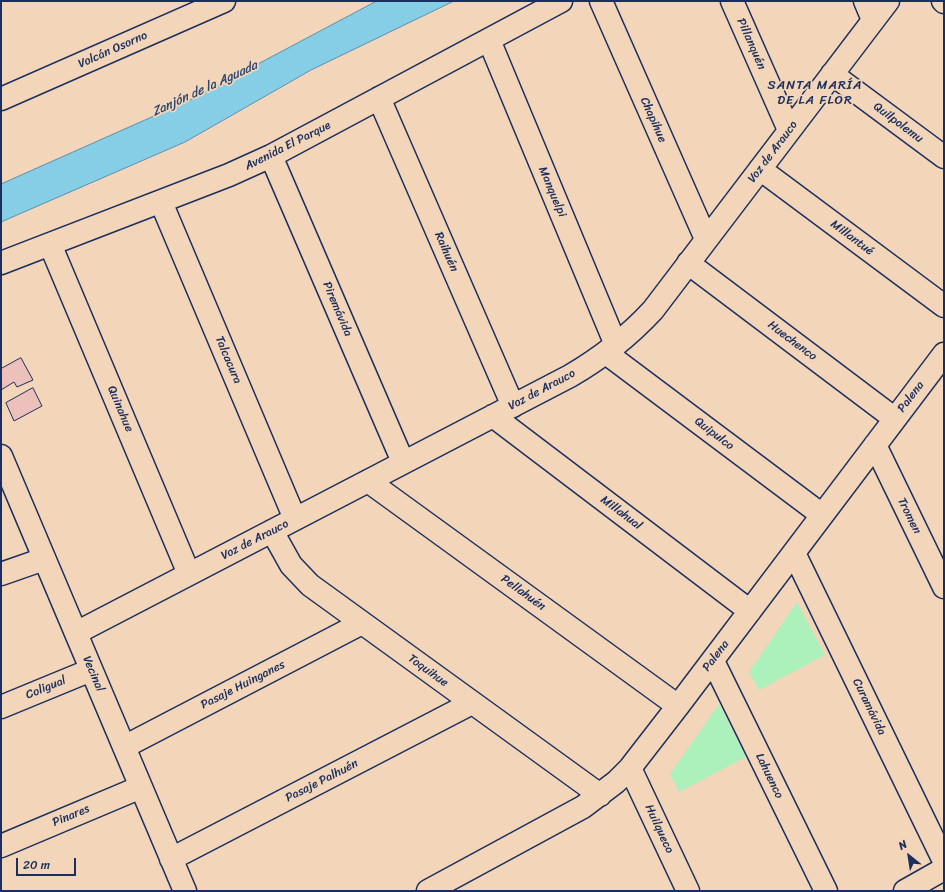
<!DOCTYPE html>
<html>
<head>
<meta charset="utf-8">
<style>
	body { margin:0 }
	#map { position:relative; width:945px; height:892px; overflow:hidden; background:#f3d6ba; font-family:Sriracha,sans-serif }
	canvas { display:block }
	.frame { position:absolute; inset:0; border:2px solid #1b2f5e; pointer-events:none }
	.north { position:absolute; left:889px; top:836px; width:40px; height:40px; -webkit-text-stroke:3px #f3d6ba; paint-order:stroke; rotate:330deg; font-size:11px; font-weight:700; line-height:16px; text-align:center; color:#1b2f5e }
	.north::after { content:''; display:block; margin:auto; width:14px; height:18px; background:#1b2f5e; clip-path:polygon(50% 0,100% 100%,50% 72%,0 100%) }
	.scale { position:absolute; left:16px; top:858px; width:60px; height:18px; box-sizing:border-box; border:2px solid #1b2f5e; border-top:0; padding-left:5px; font-size:12px; line-height:14px; white-space:nowrap; color:#1b2f5e; -webkit-text-stroke:3px #f3d6ba; paint-order:stroke }
</style>
</head>
<body>
<div id="map">
<canvas width="945" height="892"></canvas>
<div class="frame"></div>
<div class="north">N</div>
<div class="scale">20 m</div>
</div>
<script>
const ctx = document.querySelector('canvas').getContext('2d');
ctx.lineJoin = 'round';
function fillPath(path, color) { ctx.fillStyle = color; ctx.fill(path, 'evenodd'); }
function strokePath(path, color, width, dash) { ctx.strokeStyle = color; ctx.lineWidth = width; ctx.lineCap = dash ? 'butt' : 'round'; ctx.setLineDash(dash || []); ctx.stroke(path); }
function label(font, color, halo, rows, align = 'center') {
  ctx.font = font + ' Sriracha,sans-serif'; ctx.lineWidth = 3.5; ctx.setLineDash([]); ctx.textBaseline = 'middle'; ctx.strokeStyle = halo; ctx.fillStyle = color; for (const [text, x, y, turn = 0] of rows) {
    ctx.save(); ctx.translate(x, y); ctx.rotate((+turn || 0) * Math.PI / 180); ctx.textAlign = isNaN(turn) ? turn : align; if (halo) ctx.strokeText(text, 0, 0); ctx.fillText(text, 0, 0); ctx.restore();
  }
}
fillPath(new Path2D(`
	M 797,602 L 825,655 L 759,690 L 749,672 Z
	M 719,704 L 746,757 L 679,792 L 670,774 Z`), '#acf0bb');
const water = new Path2D(`
	M 377,1 L 454,1 L 311,70 L 185,142 L 1,222 L 1,184 L 190,100 Z`);
fillPath(water, '#85cee6');
strokePath(water, '#5b8eb0', 1);
const building = new Path2D(`
	M 21,358 L 33,380 L 17,387 L 14,382 L 1,390 L 1,369 Z
	M 33,388 L 42,406 L 14,421 L 6,403 Z`);
fillPath(building, '#ecc0bb');
strokePath(building, '#1b2f5e', 1);
const minor = new Path2D(`
	M 601,1 L 706,239
	M 732,1 L 789,130
	M 865,1 L 873,20
	M 943,1 L 944,2
	M 489,40 L 616,345
	M 832,74 L 944,157
	M 379,98 L 513,406
	M 1,99 L 224,1
	M 271,156 L 403,462
	M 760,169 L 944,306
	M 161,202 L 295,519
	M 50,244 L 189,574
	M 1,263 L 229,175 L 271,156 L 561,1
	M 688,263 L 895,419
	M 606,353 L 822,515
	M 493,416 L 750,611
	M 875,445 L 944,587
	M 1,456 L 185,891
	M 368,481 L 678,706
	M 272,531 L 291,565 L 310,585 L 600,795
	M 794,553 L 944,861
	M 1,574 L 44,559
	M 76,633 L 570,376 C 601,358 628,337 653,310 L 888,1
	M 713,661 L 826,891
	M 1,707 L 91,670
	M 124,747 L 362,623
	M 630,768 L 688,891
	M 1,846 L 141,787
	M 171,859 L 472,703
	M 428,891 L 583,807 L 616,782 L 630,768 L 678,706 L 944,354
	M 905,891 L 944,869`);
strokePath(minor, '#1b2f5e', 25);
strokePath(minor, '#f3d6ba', 22);
label('12px', '#1b2f5e', '#f3d6ba', [
	["Pillanquén",751,44,66],
	["Volcán Osorno",113,50,-24],
	["Chapihue",653,120,66],
	["Quilpolemu",898,123,37],
	["Avenida El Parque",288,146,-27],
	["Voz de Arauco",773,152,-53],
	["Manquelpi",552,192,67],
	["Millantué",852,238,37],
	["Raihuén",446,252,66],
	["Piremávida",337,309,67],
	["Huechenco",792,341,37],
	["Talcacura",228,360,67],
	["Voz de Arauco",542,390,-28],
	["Palena",911,397,-53],
	["Quinahue",120,409,67],
	["Quipulco",714,434,37],
	["Millahual",621,513,37],
	["Tromen",909,516,64],
	["Voz de Arauco",255,540,-27],
	["Pellahuén",523,593,36],
	["Palena",716,656,-53],
	["Toquihue",428,671,36],
	["Vecinal",93,674,67],
	["Pasaje Huinganes",243,685,-27],
	["Coligual",46,688,-22],
	["Curamávida",869,707,64],
	["Lahuenco",769,776,64],
	["Pasaje Palhuén",322,781,-27],
	["Pinares",71,816,-23],
	["Huilqueco",659,829,65]
]);
ctx.letterSpacing = '1px';
label('13px', '#1b2f5e', '#f3d6ba', [
	["SANTA MARÍA",815,86],
	["DE LA FLOR",815,101]
]);
ctx.letterSpacing = '0px';
label('italic 13px', '#2b4772', '#f3d6ba', [
	["Zanjón de la Aguada",205,89,-25]
]);
</script>
</body>
</html>
